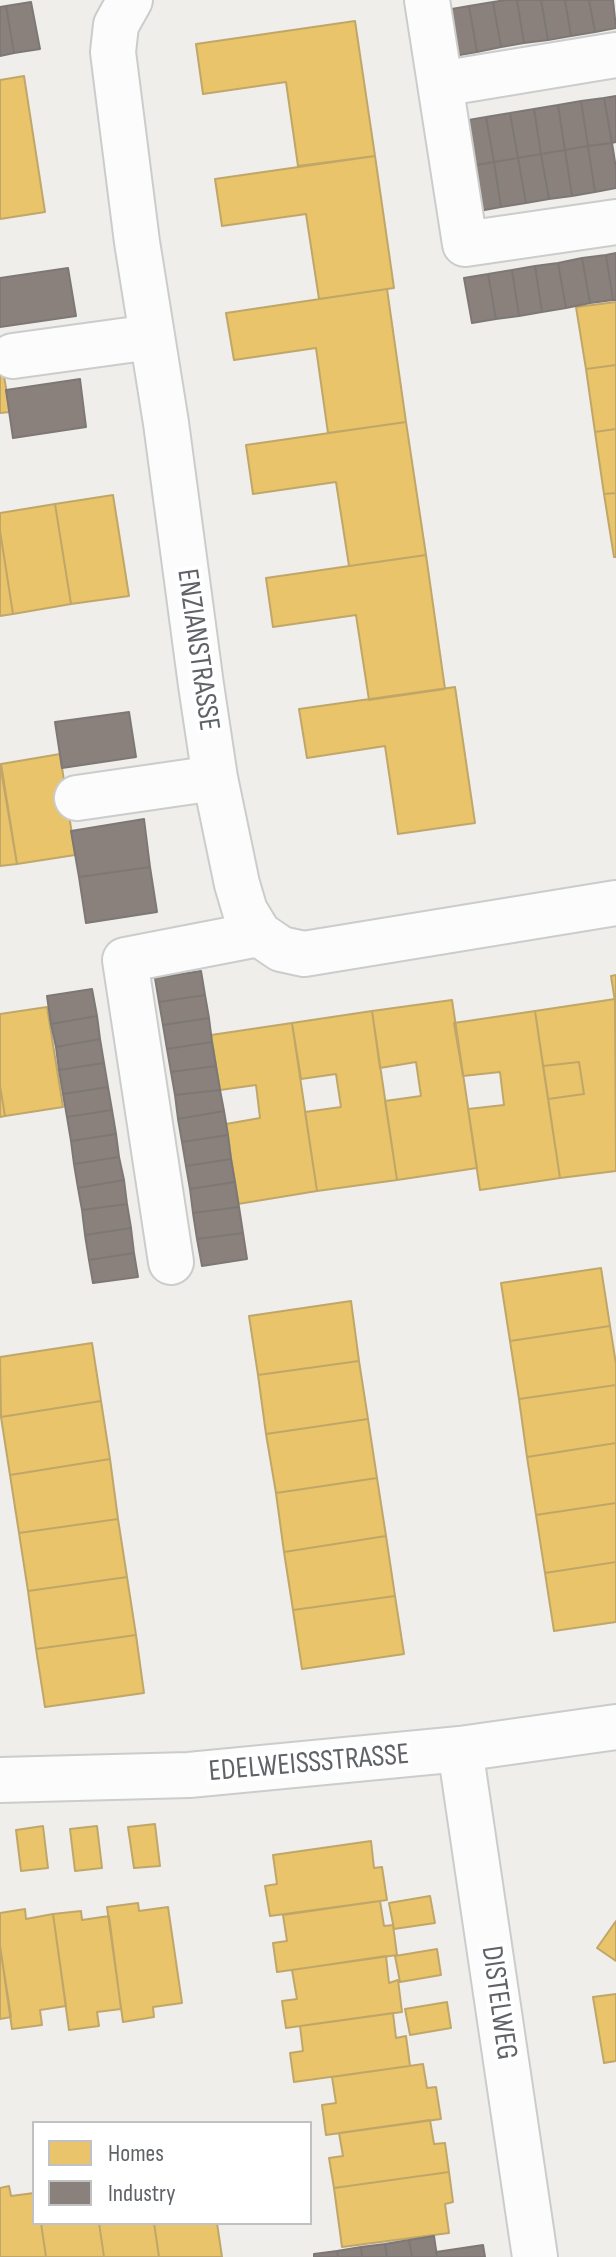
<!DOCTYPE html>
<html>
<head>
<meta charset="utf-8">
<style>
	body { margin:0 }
	#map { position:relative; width:616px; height:2257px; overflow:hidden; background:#efeeea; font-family:"Sofia Sans Condensed",sans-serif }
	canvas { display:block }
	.legend { position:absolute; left:32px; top:2121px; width:280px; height:104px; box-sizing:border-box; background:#fff; border:2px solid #bfc1c3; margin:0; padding:10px 14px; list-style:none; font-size:24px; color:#5f6368 }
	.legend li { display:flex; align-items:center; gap:16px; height:40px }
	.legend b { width:40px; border:2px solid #bfc1c3 }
</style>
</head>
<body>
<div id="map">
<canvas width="616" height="2257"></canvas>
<ul class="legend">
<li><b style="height:22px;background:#e9c46a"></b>Homes</li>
<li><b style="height:22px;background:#8a817c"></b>Industry</li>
</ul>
</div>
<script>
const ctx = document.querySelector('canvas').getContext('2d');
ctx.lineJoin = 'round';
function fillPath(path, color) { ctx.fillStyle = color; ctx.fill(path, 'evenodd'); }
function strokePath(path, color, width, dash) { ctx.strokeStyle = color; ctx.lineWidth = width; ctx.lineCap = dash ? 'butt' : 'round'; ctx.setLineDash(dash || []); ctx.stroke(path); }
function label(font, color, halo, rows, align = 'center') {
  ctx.font = font + ' "Sofia Sans Condensed",sans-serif'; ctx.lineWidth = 8; ctx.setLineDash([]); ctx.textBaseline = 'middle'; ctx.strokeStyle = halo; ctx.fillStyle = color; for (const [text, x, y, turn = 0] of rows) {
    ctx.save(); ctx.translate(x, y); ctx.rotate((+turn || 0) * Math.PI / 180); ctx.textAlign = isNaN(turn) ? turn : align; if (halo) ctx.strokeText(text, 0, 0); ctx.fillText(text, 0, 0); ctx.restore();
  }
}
const homes = new Path2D(`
	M 355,21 L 375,156 L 298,166 L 286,82 L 203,94 L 196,44 Z
	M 24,76 L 45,212 L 0,219 L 0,80 Z
	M 375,156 L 394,288 L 319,299 L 306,214 L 222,226 L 215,179 Z
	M 387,289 L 406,422 L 328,433 L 316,348 L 234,360 L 226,313 Z
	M 616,302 L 616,365 L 586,369 L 576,307 Z
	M 0,352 L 10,412 L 0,413 Z
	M 616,365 L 616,429 L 595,432 L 586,369 Z
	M 406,422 L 426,555 L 349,566 L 336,482 L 253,494 L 246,445 Z
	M 616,429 L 616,493 L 604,494 L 595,432 Z
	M 616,493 L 616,557 L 614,557 L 604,494 Z
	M 113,495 L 129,596 L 71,604 L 55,504 Z
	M 55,504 L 71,604 L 13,614 L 0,531 L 0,513 Z
	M 0,531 L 13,614 L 0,616 Z
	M 426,555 L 445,689 L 369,700 L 356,615 L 273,627 L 266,578 Z
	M 455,687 L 475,823 L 398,834 L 385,746 L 307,758 L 299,709 Z
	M 60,754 L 75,855 L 17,864 L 1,764 Z
	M 0,764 L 17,864 L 0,866 Z
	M 616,975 L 616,1008 L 611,976 Z
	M 615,999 L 616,1171 L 560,1178 L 548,1099 L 584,1094 L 579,1062 L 543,1066 L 535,1011 Z
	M 452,1000 L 477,1168 L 397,1180 L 385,1101 L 421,1096 L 416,1062 L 380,1068 L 372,1011 Z
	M 47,1007 L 63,1107 L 5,1116 L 0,1086 L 0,1014 Z
	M 372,1011 L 397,1180 L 317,1191 L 305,1112 L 341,1107 L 336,1074 L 301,1079 L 292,1023 Z
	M 535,1011 L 560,1178 L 480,1190 L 468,1109 L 504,1105 L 500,1072 L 463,1076 L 454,1023 Z
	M 292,1023 L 317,1191 L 238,1204 L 226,1124 L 260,1118 L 256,1085 L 220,1090 L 211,1035 Z
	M 579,1062 L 584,1094 L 548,1099 L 543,1066 Z
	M 0,1086 L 5,1116 L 0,1117 Z
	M 601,1268 L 610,1326 L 510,1341 L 501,1283 Z
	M 351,1301 L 359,1361 L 258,1375 L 249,1316 Z
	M 610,1326 L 616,1364 L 616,1385 L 519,1399 L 510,1341 Z
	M 92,1343 L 101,1401 L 1,1417 L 0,1357 Z
	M 359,1361 L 368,1419 L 266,1434 L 258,1375 Z
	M 616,1385 L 616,1443 L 527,1457 L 519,1399 Z
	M 101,1401 L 110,1459 L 10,1475 L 1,1417 Z
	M 368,1419 L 377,1478 L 276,1493 L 266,1434 Z
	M 616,1443 L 616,1503 L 536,1515 L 527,1457 Z
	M 110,1459 L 118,1519 L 19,1533 L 10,1475 Z
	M 377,1478 L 386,1536 L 284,1552 L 276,1493 Z
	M 616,1503 L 616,1562 L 545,1573 L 536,1515 Z
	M 118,1519 L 127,1577 L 28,1591 L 19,1533 Z
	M 386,1536 L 395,1596 L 293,1610 L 284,1552 Z
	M 616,1562 L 616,1622 L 554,1631 L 545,1573 Z
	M 127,1577 L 136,1635 L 36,1649 L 28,1591 Z
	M 395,1596 L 404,1654 L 302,1669 L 293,1610 Z
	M 136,1635 L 144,1693 L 45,1707 L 36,1649 Z
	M 155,1824 L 160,1866 L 134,1868 L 128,1827 Z
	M 43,1826 L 48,1868 L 21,1871 L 16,1830 Z
	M 97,1826 L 102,1868 L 75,1871 L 70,1829 Z
	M 371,1841 L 374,1868 L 382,1867 L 387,1900 L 270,1916 L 265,1886 L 277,1884 L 273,1855 Z
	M 430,1896 L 435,1923 L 394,1929 L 389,1903 Z
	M 380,1901 L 384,1926 L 393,1925 L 397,1955 L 277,1972 L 273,1943 L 287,1941 L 283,1915 Z
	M 138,1903 L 139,1911 L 168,1907 L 182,2003 L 153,2007 L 154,2017 L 123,2022 L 107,1907 Z
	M 25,1909 L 26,1919 L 53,1914 L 66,2006 L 40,2010 L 42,2025 L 12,2029 L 0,1946 L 0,1913 Z
	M 81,1911 L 82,1920 L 109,1916 L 121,2009 L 97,2012 L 99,2026 L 69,2030 L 53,1914 Z
	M 616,1921 L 616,1961 L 597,1948 Z
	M 0,1946 L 11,2017 L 0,2019 Z
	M 437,1949 L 441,1975 L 400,1982 L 395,1956 Z
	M 386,1956 L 389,1983 L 398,1980 L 402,2012 L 286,2028 L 282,2001 L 297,1999 L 292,1970 Z
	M 616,1994 L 616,2061 L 604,2063 L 593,1997 Z
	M 447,2002 L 451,2028 L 410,2035 L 405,2009 Z
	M 393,2013 L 396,2038 L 406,2036 L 410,2066 L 294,2082 L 290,2053 L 303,2051 L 300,2026 Z
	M 423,2064 L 427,2088 L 436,2087 L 441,2119 L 326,2135 L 322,2105 L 336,2103 L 332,2077 Z
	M 430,2120 L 434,2144 L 445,2143 L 449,2172 L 334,2188 L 329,2158 L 343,2156 L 339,2133 Z
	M 449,2172 L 453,2202 L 445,2204 L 449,2233 L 342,2247 L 334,2188 Z
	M 9,2186 L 11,2196 L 34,2193 L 34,2223 L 41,2223 L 46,2257 L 0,2257 L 0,2188 Z
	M 41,2223 L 99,2223 L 104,2257 L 46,2257 Z
	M 99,2223 L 154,2223 L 159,2257 L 104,2257 Z
	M 154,2223 L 217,2223 L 222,2257 L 159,2257 Z`);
fillPath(homes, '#e9c46a');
strokePath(homes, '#c0a769', 2);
const industry = new Path2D(`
	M 506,0 L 517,0 L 524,43 L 501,47 L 493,2 Z
	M 517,0 L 541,0 L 548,40 L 524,43 Z
	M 541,0 L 565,0 L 571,36 L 548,40 Z
	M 565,0 L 589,0 L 595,32 L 571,36 Z
	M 589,0 L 613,0 L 616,28 L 595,32 Z
	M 31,2 L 40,49 L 14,53 L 6,6 Z
	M 493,2 L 501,47 L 477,52 L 469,6 Z
	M 6,6 L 14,53 L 0,56 L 0,7 Z
	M 469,6 L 477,52 L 454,56 L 446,10 Z
	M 616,96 L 616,142 L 612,143 L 604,98 Z
	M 604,98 L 612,143 L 588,146 L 581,101 Z
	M 581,101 L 588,146 L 565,150 L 558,105 Z
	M 558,105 L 565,150 L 541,154 L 534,109 Z
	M 534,109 L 541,154 L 518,158 L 510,113 Z
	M 510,113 L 518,158 L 494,162 L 486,117 Z
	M 486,117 L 494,162 L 471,166 L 463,121 Z
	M 612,143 L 616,168 L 616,188 L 595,192 L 588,146 Z
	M 588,146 L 595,192 L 572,196 L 565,150 Z
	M 565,150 L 572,196 L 549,199 L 541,154 Z
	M 541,154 L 549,199 L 526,203 L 518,158 Z
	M 518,158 L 526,203 L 501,207 L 494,162 Z
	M 494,162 L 501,207 L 479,211 L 471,166 Z
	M 616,253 L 616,300 L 613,300 L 606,255 Z
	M 606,255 L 613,300 L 590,303 L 582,258 Z
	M 582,258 L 590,303 L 566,308 L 558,263 Z
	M 558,263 L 566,308 L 542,312 L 535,266 Z
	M 535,266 L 542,312 L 519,316 L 512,270 Z
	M 68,268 L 76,316 L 0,327 L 0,278 Z
	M 512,270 L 519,316 L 496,319 L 488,274 Z
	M 488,274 L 496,319 L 472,323 L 464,278 Z
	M 80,379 L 86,427 L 13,438 L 6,390 Z
	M 129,712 L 136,757 L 62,768 L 55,722 Z
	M 144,819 L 150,867 L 79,877 L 71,831 Z
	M 150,867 L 157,912 L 86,923 L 79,877 Z
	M 201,971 L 205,995 L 159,1002 L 155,978 Z
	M 92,989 L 97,1016 L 51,1024 L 47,996 Z
	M 205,995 L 209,1018 L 163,1025 L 159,1002 Z
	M 97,1016 L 100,1039 L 56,1047 L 51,1024 Z
	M 209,1018 L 212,1042 L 167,1049 L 163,1025 Z
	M 100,1039 L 104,1063 L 59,1070 L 56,1047 Z
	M 212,1042 L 216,1066 L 171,1072 L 167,1049 Z
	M 104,1063 L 108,1087 L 63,1094 L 59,1070 Z
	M 216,1066 L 220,1090 L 175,1095 L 171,1072 Z
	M 108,1087 L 112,1110 L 67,1117 L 63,1094 Z
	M 220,1090 L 224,1111 L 178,1119 L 175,1095 Z
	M 112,1110 L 116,1134 L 71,1141 L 67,1117 Z
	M 224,1111 L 228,1135 L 182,1142 L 178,1119 Z
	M 116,1134 L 119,1157 L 74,1164 L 71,1141 Z
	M 228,1135 L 231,1159 L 186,1166 L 182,1142 Z
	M 119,1157 L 124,1180 L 78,1188 L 74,1164 Z
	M 231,1159 L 235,1182 L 190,1189 L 186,1166 Z
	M 124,1180 L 127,1204 L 82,1210 L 78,1188 Z
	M 235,1182 L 239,1207 L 193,1213 L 190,1189 Z
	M 127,1204 L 131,1228 L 85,1235 L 82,1210 Z
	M 239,1207 L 243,1233 L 197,1239 L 193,1213 Z
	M 131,1228 L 134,1253 L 89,1260 L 85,1235 Z
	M 243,1233 L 247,1259 L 202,1266 L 197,1239 Z
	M 134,1253 L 138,1277 L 93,1283 L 89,1260 Z
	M 434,2236 L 437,2257 L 412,2257 L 409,2240 Z
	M 409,2240 L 412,2257 L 387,2257 L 385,2244 Z
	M 385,2244 L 387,2257 L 362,2257 L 361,2247 Z
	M 483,2245 L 485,2257 L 437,2257 L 436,2252 Z
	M 361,2247 L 362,2257 L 338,2257 L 337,2251 Z
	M 337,2251 L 338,2257 L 314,2257 L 314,2254 Z`);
fillPath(industry, '#8a817c');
strokePath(industry, '#7d7876', 2);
const minor = new Path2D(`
	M 130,0 L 116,25 L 113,52 L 137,242 L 166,423 L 201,685 L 215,778 L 237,884 L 245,911 L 259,934 L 281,949 L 304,954 L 616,903
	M 427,0 L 465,244 L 616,222
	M 440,84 L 616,55
	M 13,356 L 151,337
	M 77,798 L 215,778
	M 171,1262 L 125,960 L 259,934
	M 460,1749 L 535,2257
	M 0,1780 L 189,1775 L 460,1749 L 616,1727`);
strokePath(minor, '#cbcccc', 48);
strokePath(minor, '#fdfcfc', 44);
label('30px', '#5f6368', '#fff', [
	["ENZIANSTRASSE",197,650,82],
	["EDELWEISSSTRASSE",309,1764,-5],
	["DISTELWEG",498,2003,82]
]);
</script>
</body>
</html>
